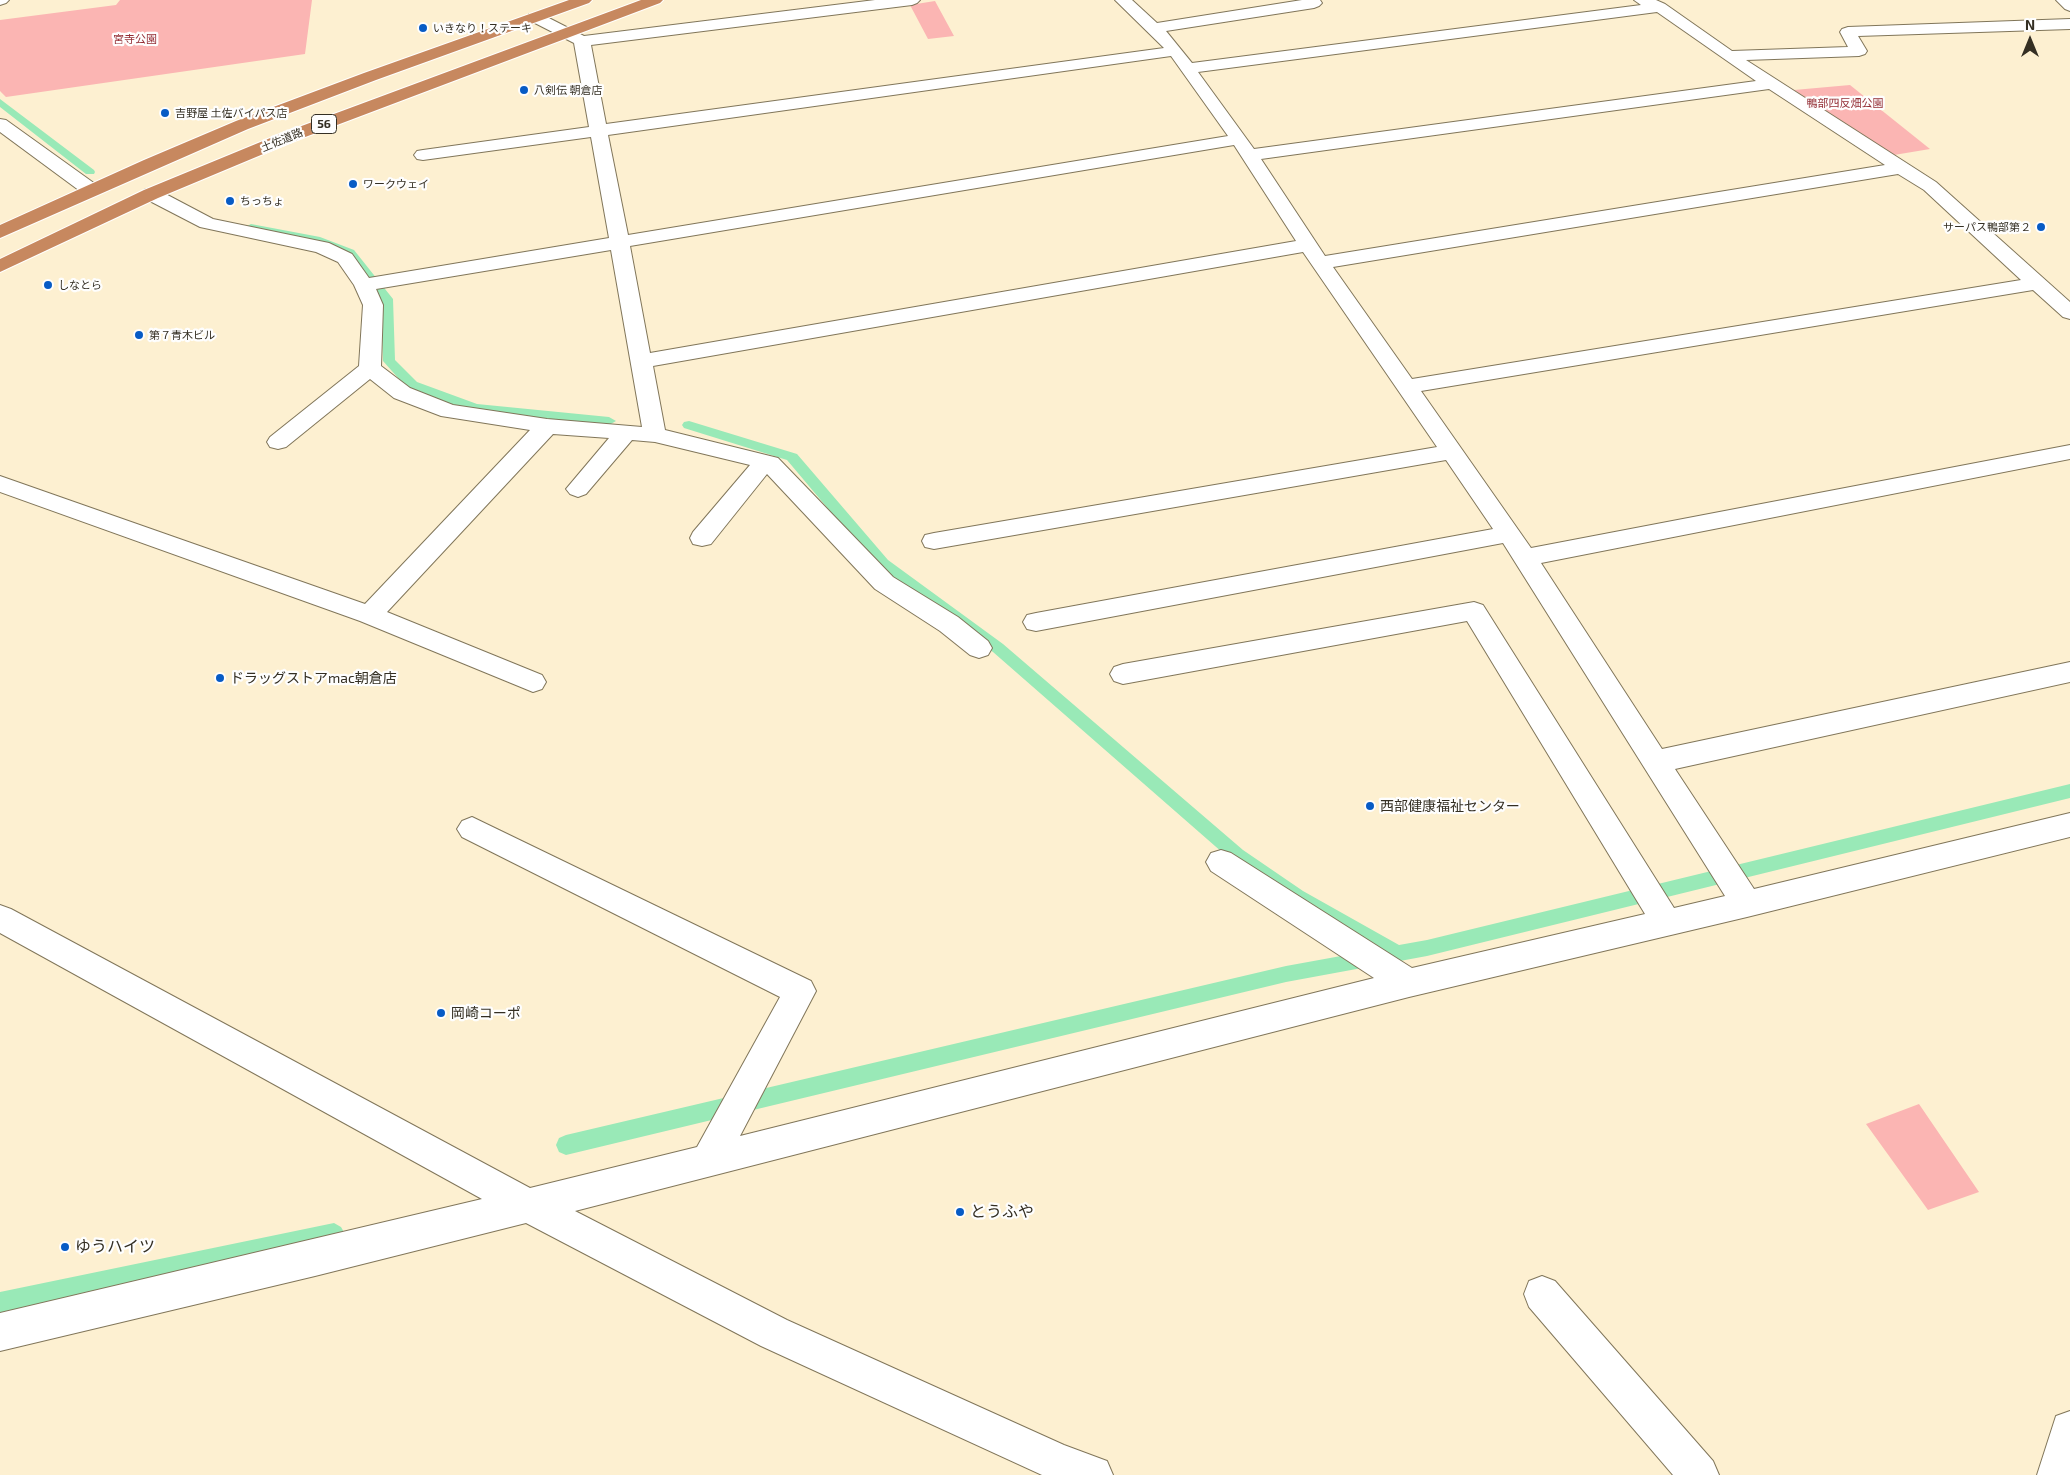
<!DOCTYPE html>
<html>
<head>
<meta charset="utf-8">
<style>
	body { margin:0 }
	#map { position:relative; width:2070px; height:1475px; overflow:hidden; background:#fdf0d1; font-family:"Exo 2",sans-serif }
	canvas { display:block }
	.north { position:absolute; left:2005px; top:15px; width:50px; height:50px; -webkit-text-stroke:4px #fefefe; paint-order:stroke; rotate:0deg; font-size:14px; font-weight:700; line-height:20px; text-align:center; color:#342f23 }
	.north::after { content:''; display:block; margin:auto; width:18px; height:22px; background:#342f23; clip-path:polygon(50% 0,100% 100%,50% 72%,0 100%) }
</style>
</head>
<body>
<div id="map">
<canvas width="2070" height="1475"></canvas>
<div class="north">N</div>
</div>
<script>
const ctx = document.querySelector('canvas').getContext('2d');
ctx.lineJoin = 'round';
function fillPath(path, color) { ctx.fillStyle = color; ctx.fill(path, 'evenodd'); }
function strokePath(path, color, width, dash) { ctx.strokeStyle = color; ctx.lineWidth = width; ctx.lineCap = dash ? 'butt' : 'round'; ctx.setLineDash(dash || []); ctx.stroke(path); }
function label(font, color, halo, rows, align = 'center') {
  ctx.font = font + ' "Exo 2","Noto Sans JP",sans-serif'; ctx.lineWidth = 4.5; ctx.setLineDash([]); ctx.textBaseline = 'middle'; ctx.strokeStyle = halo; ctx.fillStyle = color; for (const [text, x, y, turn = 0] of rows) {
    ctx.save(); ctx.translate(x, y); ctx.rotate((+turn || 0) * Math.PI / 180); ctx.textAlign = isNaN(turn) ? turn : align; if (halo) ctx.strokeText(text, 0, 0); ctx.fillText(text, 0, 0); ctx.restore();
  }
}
fillPath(new Path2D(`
	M 120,0 L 312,0 L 305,54 L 6,97 L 0,91 L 0,20 L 116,5 Z
	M 935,1 L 954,36 L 928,39 L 910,5 Z
	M 1850,85 L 1930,149 L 1894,155 L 1794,90 Z
	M 1919,1104 L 1979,1192 L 1928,1210 L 1866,1124 Z`), '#fbb5b3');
fillPath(new Path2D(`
	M 0,99 L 94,170 L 95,172 L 94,174 L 86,174 L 0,107 Z
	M 251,224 L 320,237 L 354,250 L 393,299 L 395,360 L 417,382 L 477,404 L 609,417 L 616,421 L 609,425 L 470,411 L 407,388 L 383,361 L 381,299 L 346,254 L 313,242 L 247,229 L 245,227 Z
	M 689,421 L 797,454 L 888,560 L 1003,644 L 1243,850 L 1303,891 L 1399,945 L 1427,940 L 2070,784 L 2070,798 L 1427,956 L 1286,982 L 566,1155 L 559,1152 L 556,1145 L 559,1138 L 566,1135 L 1286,966 L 1374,950 L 1291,901 L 1231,860 L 993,652 L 878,568 L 787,460 L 684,428 L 682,425 L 684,422 Z
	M 334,1223 L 341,1227 L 345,1234 L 341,1241 L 334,1245 L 0,1314 L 0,1292 Z`), '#99e9b7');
const minor = new Path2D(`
	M 0,0 L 9,0 L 6,3 L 0,5 Z
	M 875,0 L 920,0 L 917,3 L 912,5 L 591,45 L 606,124 L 1164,48 L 1115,0 L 1132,0 L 1157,23 L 1302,0 L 1320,0 L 1322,3 L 1319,6 L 1314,8 L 1166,31 L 1192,63 L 1641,5 L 1634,0 L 1656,0 L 1665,4 L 1732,51 L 1848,47 L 1840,32 L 1842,29 L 1848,27 L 2070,19 L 2070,29 L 1858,36 L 1867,51 L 1865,54 L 1859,56 L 1746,60 L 1936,182 L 2070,302 L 2070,319 L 2063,317 L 2033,290 L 1421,391 L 1531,548 L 2070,445 L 2070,459 L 1541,563 L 1662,749 L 2070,662 L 2070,682 L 1675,769 L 1754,889 L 2070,813 L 2070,837 L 1747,917 L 1409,997 L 575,1211 L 787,1320 L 1064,1445 L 1107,1461 L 1113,1475 L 1042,1475 L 761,1346 L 526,1223 L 315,1276 L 0,1351 L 0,1313 L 482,1199 L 0,933 L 0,905 L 11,909 L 530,1188 L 697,1147 L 780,997 L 462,837 L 457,829 L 462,821 L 472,817 L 811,981 L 816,991 L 740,1136 L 1374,978 L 1211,871 L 1206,862 L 1211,853 L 1221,850 L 1231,853 L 1412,968 L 1645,914 L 1467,621 L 1123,684 L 1114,681 L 1110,674 L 1114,667 L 1123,664 L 1474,602 L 1483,605 L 1674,908 L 1725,896 L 1503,543 L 1036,631 L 1027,629 L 1023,622 L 1027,615 L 1036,613 L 1493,529 L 1446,460 L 934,549 L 925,547 L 922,541 L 925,535 L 934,533 L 1437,447 L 1303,252 L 653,366 L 665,430 L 778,458 L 893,577 L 958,617 L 988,641 L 992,648 L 988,655 L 979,658 L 970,655 L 940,631 L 875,589 L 767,474 L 711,544 L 702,546 L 693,544 L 690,538 L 693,532 L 750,465 L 655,442 L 632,440 L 586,494 L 578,497 L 570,494 L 566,489 L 609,438 L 553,434 L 387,612 L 542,675 L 546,682 L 542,689 L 533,692 L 360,621 L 0,492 L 0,476 L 365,604 L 530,430 L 441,416 L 394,398 L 370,379 L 286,447 L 278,449 L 270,447 L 267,442 L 270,437 L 359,366 L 363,305 L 354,285 L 338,262 L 316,252 L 200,227 L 144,198 L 142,194 L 144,190 L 151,188 L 158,190 L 213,219 L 329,243 L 352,254 L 369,278 L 609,238 L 591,137 L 423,160 L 417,159 L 414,155 L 417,151 L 423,150 L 589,127 L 574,43 L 529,20 L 527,17 L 529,14 L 541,14 L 584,36 ZM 1657,12 L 1756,81 L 1254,149 L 1198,72 ZM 1171,56 L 1228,136 L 628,235 L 608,135 ZM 1769,89 L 1885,165 L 1325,256 L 1261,159 ZM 1234,145 L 1296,241 L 650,353 L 630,246 ZM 1898,174 L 1924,190 L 2021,280 L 1412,379 L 1333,267 ZM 611,250 L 642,427 L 547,419 L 453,405 L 410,388 L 381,366 L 383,305 L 376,289 Z
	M 2056,0 L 2070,0 L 2070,11 L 2065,9 Z
	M 0,119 L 6,120 L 98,186 L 100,190 L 98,194 L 91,196 L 84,194 L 0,132 Z
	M 1542,1276 L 1555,1281 L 1713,1461 L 1719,1475 L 1673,1475 L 1529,1307 L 1524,1294 L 1529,1281 Z
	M 2070,1411 L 2070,1475 L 2037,1475 L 2056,1416 Z`);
const highway = new Path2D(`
	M 569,0 L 592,0 L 589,3 L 376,80 L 248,129 L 0,238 L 0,225 L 144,160 L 236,121 L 364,73 Z
	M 641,0 L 663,0 L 660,3 L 292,142 L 158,198 L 0,272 L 0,259 L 144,190 L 280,134 Z`);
strokePath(minor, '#81765a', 2);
strokePath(highway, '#fff', 2);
fillPath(minor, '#fff');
fillPath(highway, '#c7885f');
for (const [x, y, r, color] of [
	[423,28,5,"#075bc5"],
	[524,90,5,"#075bc5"],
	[165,113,5,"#075bc5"],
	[353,184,5,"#075bc5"],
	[230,201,5,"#075bc5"],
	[2041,227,5,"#075bc5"],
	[48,285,5,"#075bc5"],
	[139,335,5,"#075bc5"],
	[220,678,5,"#075bc5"],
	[1370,806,5,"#075bc5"],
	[441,1013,5,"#075bc5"],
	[960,1212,5,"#075bc5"],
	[65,1247,5,"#075bc5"]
]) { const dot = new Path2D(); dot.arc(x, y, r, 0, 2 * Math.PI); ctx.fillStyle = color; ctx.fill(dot); strokePath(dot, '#fefefe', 2); }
label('11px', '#342f23', '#fefefe', [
	["いきなり！ステーキ",433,28],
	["八剣伝 朝倉店",534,90],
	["吉野屋 土佐バイパス店",175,113],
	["ワークウェイ",363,184],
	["ちっちょ",240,201],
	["サーパス鴨部第２",2031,227,"right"],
	["しなとら",58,285],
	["第７青木ビル",149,335]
], 'left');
label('11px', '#942f36', '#fefefe', [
	["宮寺公園",135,39],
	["鴨部四反畑公園",1845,103]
]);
label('11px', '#342f23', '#fefefe', [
	["土佐道路",282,140,-22]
]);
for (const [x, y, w] of [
	[324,124,25]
]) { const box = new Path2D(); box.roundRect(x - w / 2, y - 9.5, w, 19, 4); ctx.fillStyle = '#fefefe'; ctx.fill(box); strokePath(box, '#342f23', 1); }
label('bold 12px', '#342f23', null, [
	["56",324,124]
]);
label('14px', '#342f23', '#fefefe', [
	["ドラッグストアmac朝倉店",230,678],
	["西部健康福祉センター",1380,806],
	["岡崎コーポ",451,1013]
], 'left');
label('16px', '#342f23', '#fefefe', [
	["とうふや",970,1212],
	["ゆうハイツ",75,1247]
], 'left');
</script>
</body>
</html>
